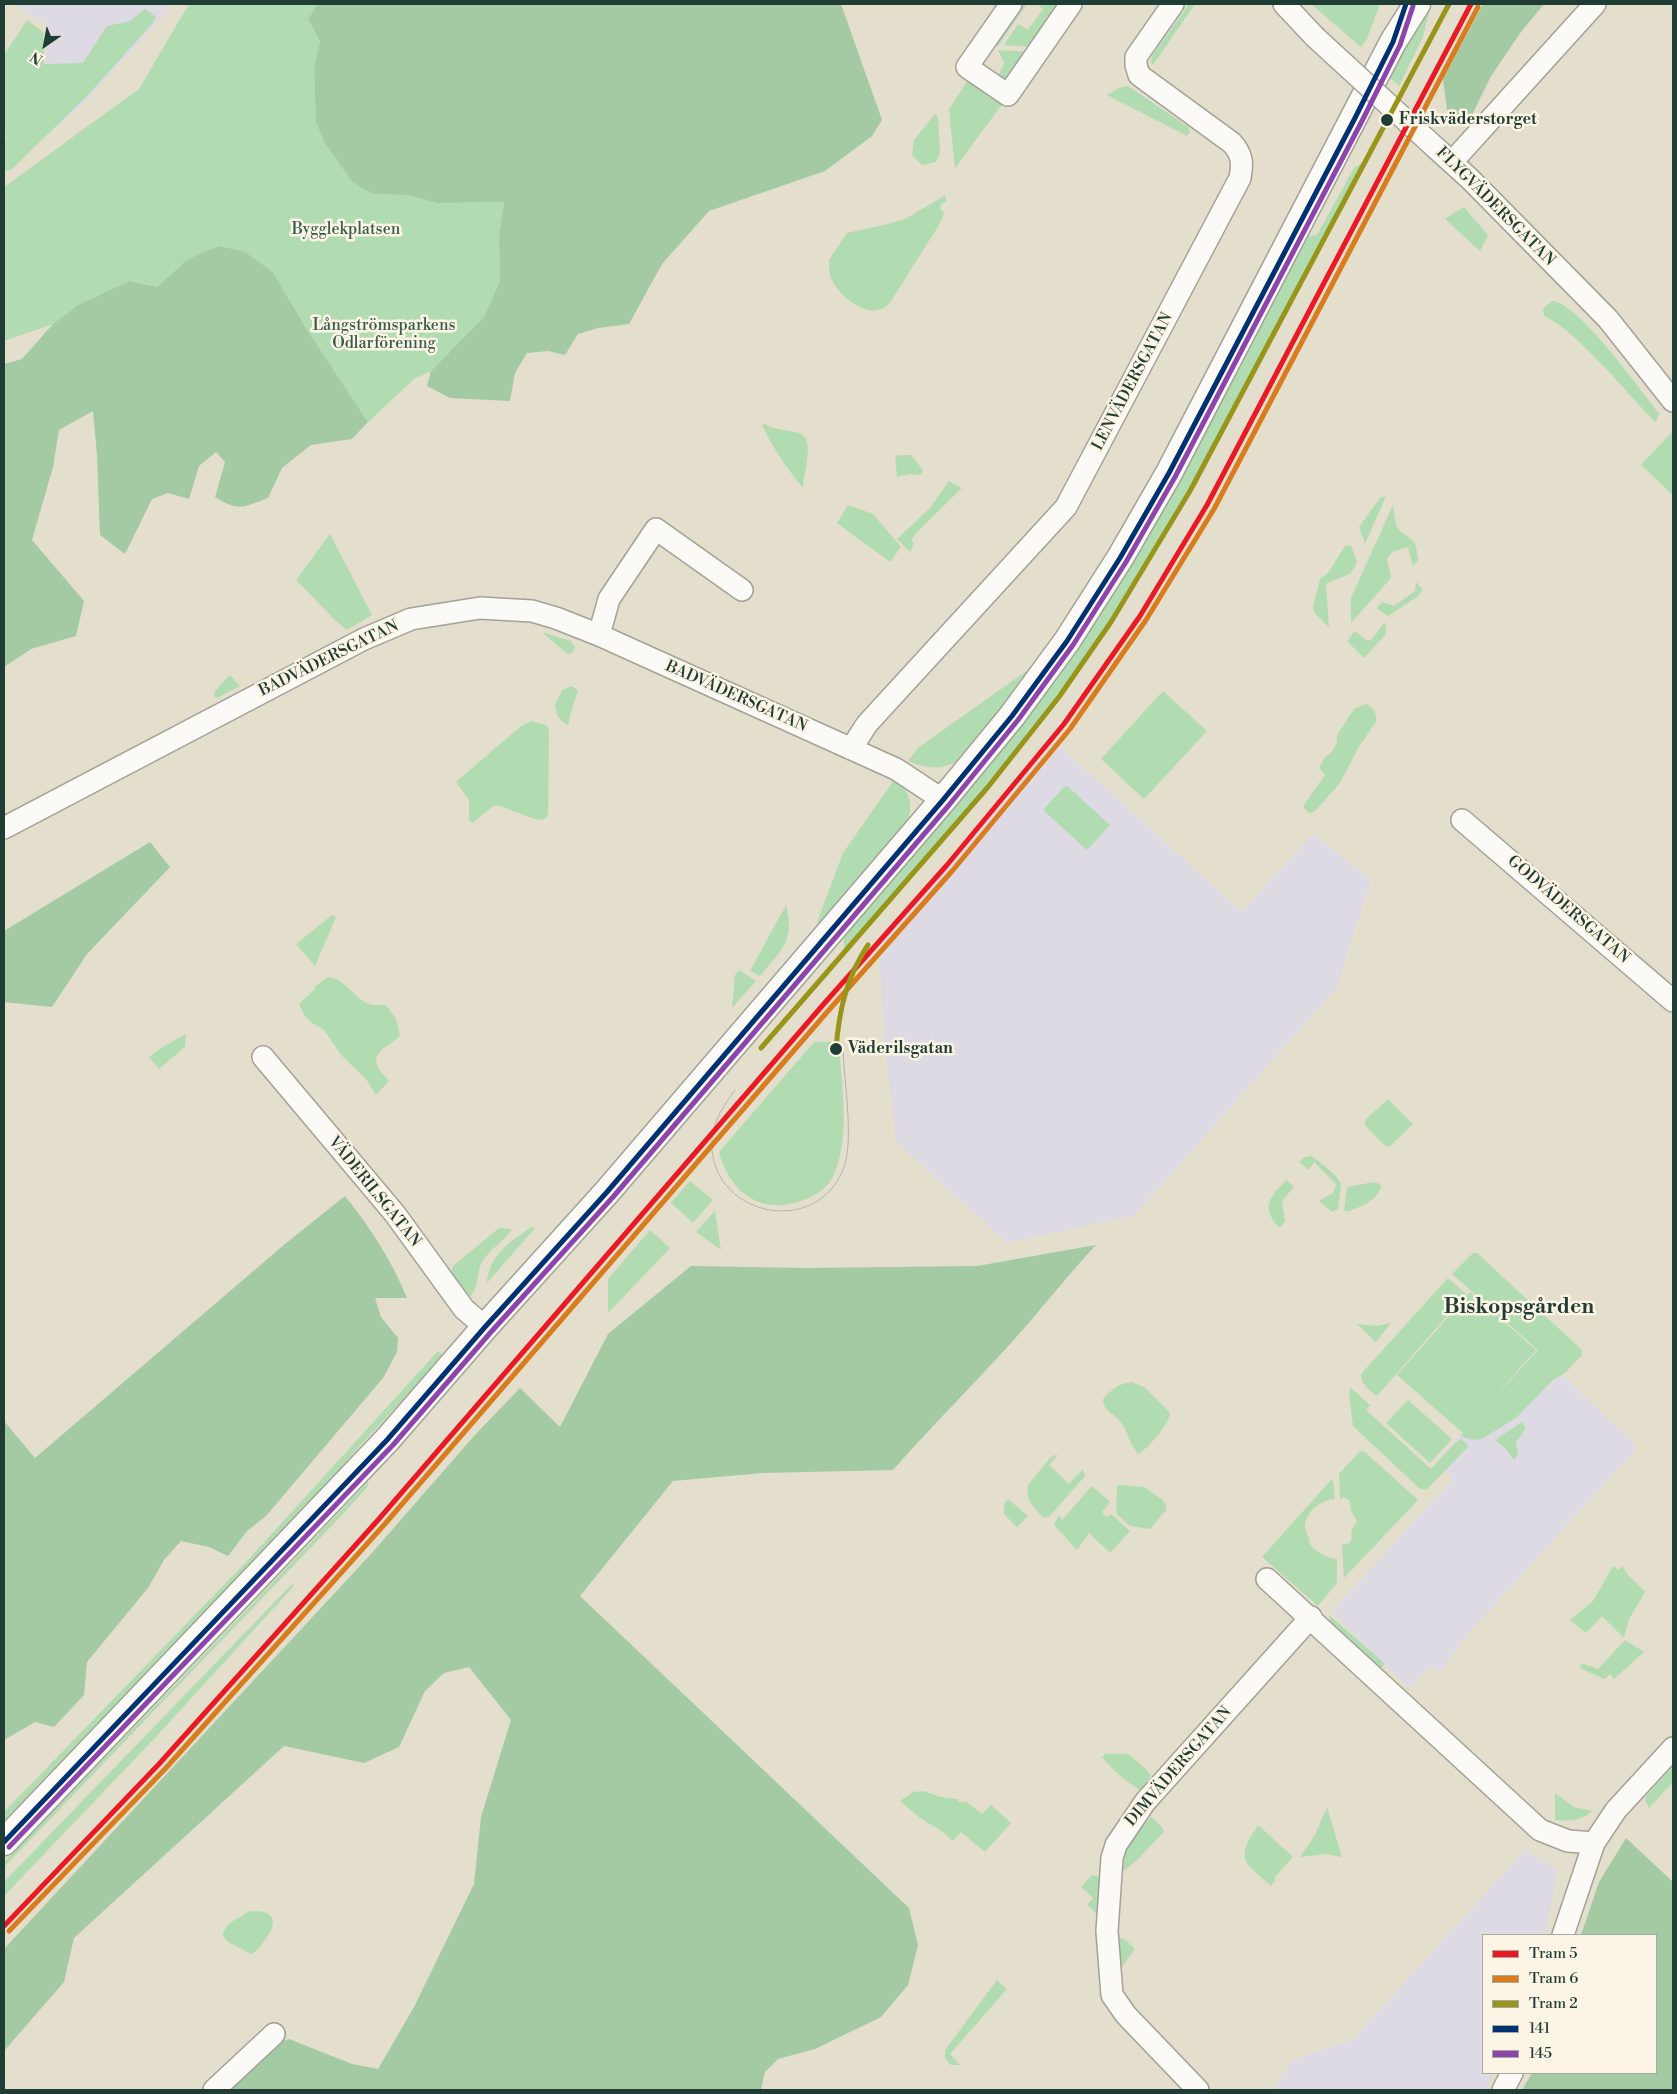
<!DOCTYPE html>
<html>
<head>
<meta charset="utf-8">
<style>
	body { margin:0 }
	#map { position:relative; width:1677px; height:2094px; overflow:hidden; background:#e4decc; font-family:"Libre Bodoni",serif }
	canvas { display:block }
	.frame { position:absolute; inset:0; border:5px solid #1f3d34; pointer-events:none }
	.legend { position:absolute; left:1482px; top:1934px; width:175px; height:140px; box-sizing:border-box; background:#fcf5e5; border:1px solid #a4ab9e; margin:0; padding:6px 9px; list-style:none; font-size:15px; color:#1f3d34 }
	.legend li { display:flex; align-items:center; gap:10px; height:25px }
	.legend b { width:25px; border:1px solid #a4ab9e }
	.north { position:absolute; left:20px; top:20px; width:50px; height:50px; -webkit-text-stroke:4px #fcf5e5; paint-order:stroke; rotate:213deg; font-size:14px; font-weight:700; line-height:20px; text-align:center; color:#1f3d34 }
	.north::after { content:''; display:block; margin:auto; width:18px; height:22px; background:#1f3d34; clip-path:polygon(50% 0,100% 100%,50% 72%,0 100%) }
</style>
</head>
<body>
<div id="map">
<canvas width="1677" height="2094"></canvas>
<div class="frame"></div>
<ul class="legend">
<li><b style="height:6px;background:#eb1923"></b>Tram 5</li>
<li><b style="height:6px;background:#d97c1d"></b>Tram 6</li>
<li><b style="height:6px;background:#99951a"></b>Tram 2</li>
<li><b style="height:6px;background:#003273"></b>141</li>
<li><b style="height:6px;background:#8e44ad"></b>145</li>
</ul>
<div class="north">N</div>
</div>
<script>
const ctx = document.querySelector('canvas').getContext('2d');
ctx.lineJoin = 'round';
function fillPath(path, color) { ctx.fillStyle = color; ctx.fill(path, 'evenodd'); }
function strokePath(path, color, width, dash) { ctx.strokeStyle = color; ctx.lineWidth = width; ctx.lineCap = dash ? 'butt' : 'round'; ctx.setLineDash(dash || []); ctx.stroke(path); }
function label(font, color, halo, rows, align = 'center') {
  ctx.font = font + ' "Libre Bodoni",serif'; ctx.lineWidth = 5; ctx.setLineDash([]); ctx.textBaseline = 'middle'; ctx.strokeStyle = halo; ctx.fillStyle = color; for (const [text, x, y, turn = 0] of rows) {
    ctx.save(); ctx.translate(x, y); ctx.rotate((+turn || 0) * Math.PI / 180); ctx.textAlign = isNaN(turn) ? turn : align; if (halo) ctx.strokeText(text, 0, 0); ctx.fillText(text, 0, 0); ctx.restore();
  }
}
fillPath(new Path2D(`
	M 13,4 L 173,4 L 130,53 L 84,103 L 59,126 L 43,124 L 47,25 Z
	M 1055,742 L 1242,912 L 1313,833 L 1371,880 L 1336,989 L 1134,1216 L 1007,1243 L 896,1142 L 884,1035 L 879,945 Z
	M 1536,1350 L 1638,1447 L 1462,1641 L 1440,1673 L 1430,1666 L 1409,1688 L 1331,1612 L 1453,1479 L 1437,1462 Z
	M 1525,1850 L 1558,1870 L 1545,1935 L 1483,1935 L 1483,2073 L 1493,2073 L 1486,2090 L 1274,2090 L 1291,2061 L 1353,2039 Z`), '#dedae4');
fillPath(new Path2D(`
	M 189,4 L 318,4 L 308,19 L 320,41 L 314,69 L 316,122 L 324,142 L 352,182 L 373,194 L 407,195 L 437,203 L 504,202 L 499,236 L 500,279 L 484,317 L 431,371 L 414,379 L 368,422 L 304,325 L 273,272 L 244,251 L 218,246 L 188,259 L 157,287 L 129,281 L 78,305 L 53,324 L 4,341 L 4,187 L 139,89 Z
	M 1020,4 L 1027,4 L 998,46 L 993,43 Z
	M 1037,4 L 1062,4 L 1031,47 L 1004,45 L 1018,24 L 1028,30 L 1043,9 Z
	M 1189,4 L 1195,4 L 1153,65 L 1151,62 L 1152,56 Z
	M 1311,4 L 1380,4 L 1367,39 L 1361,47 Z
	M 1428,4 L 1431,4 L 1423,37 L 1399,86 L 1389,77 Z
	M 145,9 L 156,17 L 152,24 L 88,95 L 11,170 L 4,171 L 4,143 L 6,137 L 4,129 L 4,55 L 27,20 L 43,32 L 44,64 L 83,63 L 107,26 L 130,21 Z
	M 998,50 L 1029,52 L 1008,85 L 990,74 L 985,67 L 993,75 L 999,74 L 1004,63 Z
	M 968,80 L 1003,103 L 955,168 L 949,109 Z
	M 1128,86 L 1188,127 L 1190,132 L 1187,136 L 1107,95 L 1119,88 Z
	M 935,114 L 938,118 L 940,152 L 936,162 L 922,165 L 912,155 L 914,140 Z
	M 1364,162 L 1365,163 C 1327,234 1289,306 1251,378 C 1209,458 1166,538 1116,614 C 1037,735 939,843 844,953 L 844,935 L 930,832 L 1259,326 L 1308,236 L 1317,235 L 1354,168 Z
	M 946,195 L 946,202 L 941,204 L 940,208 L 944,213 L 939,225 L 889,304 C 870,322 841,298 832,280 C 829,274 829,267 829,260 L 847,233 L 884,225 L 905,219 Z
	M 1464,207 L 1488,235 L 1480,251 L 1446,220 L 1446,218 Z
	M 1552,301 C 1577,301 1643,393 1659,414 L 1656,421 L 1654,421 C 1627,393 1577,331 1544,316 L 1543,309 Z
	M 764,424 C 776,430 787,430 799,433 C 816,438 803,474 803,488 C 786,467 774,450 762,425 Z
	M 1673,431 L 1673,495 L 1641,465 Z
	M 898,455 L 911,455 L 923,470 L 921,475 L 909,474 L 897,477 L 895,457 Z
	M 949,481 L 962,488 L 917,532 L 911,540 L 914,544 L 910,552 L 897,539 L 930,508 Z
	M 1386,496 L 1365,544 L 1359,527 L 1380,498 Z
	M 848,505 L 873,514 L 901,547 L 890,562 L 837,523 Z
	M 1393,505 L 1396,525 L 1400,531 L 1412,540 L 1416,546 L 1418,560 L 1413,566 L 1408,547 L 1392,552 L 1387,559 L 1391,578 L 1351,623 L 1351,598 Z
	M 330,534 L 372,615 L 347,630 L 336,621 L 296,580 Z
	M 1351,545 L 1357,562 L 1351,573 L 1326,584 L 1329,627 L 1315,613 L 1313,608 L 1320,579 L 1328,573 L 1345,546 Z
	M 1416,582 L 1423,590 L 1417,597 L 1388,616 L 1378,609 L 1377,608 L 1382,602 L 1394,606 L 1415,591 Z
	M 1385,622 L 1386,634 L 1364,658 L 1347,641 L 1355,631 L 1366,640 L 1371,640 Z
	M 542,632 L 571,641 L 575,647 L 573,652 L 568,654 L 566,653 Z
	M 1032,667 C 1014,692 996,717 975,741 C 969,749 963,758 953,763 C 938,771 923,767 908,761 L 918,748 Z
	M 230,675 L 240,686 L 217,698 L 214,695 L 215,691 Z
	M 572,686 L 578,691 L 570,715 L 569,724 L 567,725 L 558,717 L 555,706 L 562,690 Z
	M 1163,691 L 1207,731 L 1144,799 L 1101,759 Z
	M 1366,704 C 1374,708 1377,713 1376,722 L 1358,748 L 1340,783 L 1314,812 L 1309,813 L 1304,808 L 1304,805 L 1325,775 L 1319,768 L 1325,757 L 1332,752 L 1337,742 L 1337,735 L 1354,709 Z
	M 531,721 L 546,725 L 549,729 L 548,816 L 544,819 L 538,820 L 500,806 L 493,806 L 473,823 L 469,821 L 469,800 L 456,782 L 521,726 Z
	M 894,780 C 912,790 914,810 905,826 L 818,924 L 818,920 L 843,853 Z
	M 1066,785 L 1110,825 L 1087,850 L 1043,810 Z
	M 786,905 C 795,942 782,949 760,976 L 750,971 Z
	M 332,915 L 336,917 L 315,966 L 296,944 Z
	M 739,970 L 756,981 L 732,1008 L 735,975 Z
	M 327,978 C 341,976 352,994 363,1001 C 370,1006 378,1005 386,1005 L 396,1019 L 400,1035 C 393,1046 368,1050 379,1069 C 381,1074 386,1076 389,1081 L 376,1095 L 366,1079 L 342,1056 L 324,1030 L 312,1023 L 305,1016 L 299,1004 L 315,989 L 314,987 Z
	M 186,1034 L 185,1047 L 159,1069 L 149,1057 L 161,1048 Z
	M 814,1042 L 839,1042 C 841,1084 851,1136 834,1175 C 829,1186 817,1195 806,1199 C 763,1217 730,1194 719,1152 Z
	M 1388,1099 L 1413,1124 L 1390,1146 L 1385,1146 L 1365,1125 L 1365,1120 Z
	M 1312,1156 L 1335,1175 L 1341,1184 L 1338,1209 L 1332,1212 L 1319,1201 L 1333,1193 L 1336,1184 L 1314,1162 L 1309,1170 L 1299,1162 L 1305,1157 Z
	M 1287,1180 L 1294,1187 L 1282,1201 L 1285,1221 L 1280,1228 C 1260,1208 1269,1197 1287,1180 Z
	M 690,1181 L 713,1200 L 693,1223 L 671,1203 Z
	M 1374,1182 L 1380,1184 L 1381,1187 C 1377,1201 1360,1207 1347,1212 L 1344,1210 L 1347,1187 Z
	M 715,1211 L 721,1250 L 696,1232 Z
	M 532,1227 L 535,1228 L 487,1283 C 488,1257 511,1240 532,1227 Z
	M 499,1228 L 512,1229 C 504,1241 490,1249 482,1262 C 476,1274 480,1282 471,1296 L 465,1293 L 450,1274 L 453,1266 Z
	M 650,1230 L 670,1248 L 608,1313 L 608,1279 Z
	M 1473,1253 L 1477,1253 L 1582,1350 L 1582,1355 L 1565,1373 L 1553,1380 L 1517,1417 L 1482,1439 L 1472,1440 L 1461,1436 L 1463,1433 L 1397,1375 L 1470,1292 L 1536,1350 L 1482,1411 L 1538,1350 L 1452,1274 Z
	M 1448,1278 L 1466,1294 L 1377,1396 C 1369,1390 1361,1385 1361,1374 Z
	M 1391,1323 L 1376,1342 L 1357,1324 L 1376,1326 Z
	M 438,1351 L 444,1355 L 356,1450 L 268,1554 L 4,1828 L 4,1812 L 248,1560 Z
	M 1132,1382 L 1144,1387 L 1170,1413 C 1169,1424 1148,1449 1138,1454 C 1130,1445 1128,1431 1120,1421 C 1114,1413 1103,1411 1103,1399 C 1111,1390 1119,1383 1132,1382 Z
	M 1351,1388 L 1370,1405 L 1366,1410 L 1431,1469 L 1454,1444 L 1461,1439 L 1469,1446 L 1428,1488 L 1425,1490 L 1419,1488 L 1353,1426 L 1349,1393 Z
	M 1408,1400 L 1452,1439 L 1430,1463 L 1386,1423 Z
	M 1522,1422 L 1526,1428 L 1516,1442 L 1518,1455 L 1514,1460 L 1506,1449 L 1495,1440 Z
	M 1360,1451 L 1365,1452 L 1418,1500 L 1344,1578 L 1342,1545 L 1350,1543 L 1352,1538 L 1351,1532 L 1357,1521 L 1351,1511 L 1350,1501 L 1344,1497 L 1340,1499 L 1339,1474 Z
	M 1055,1455 L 1058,1455 L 1049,1465 L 1069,1484 L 1083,1469 L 1085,1476 L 1049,1517 L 1044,1518 C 1034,1508 1025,1499 1028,1485 L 1049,1459 Z
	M 1331,1480 L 1333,1480 L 1335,1499 C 1321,1500 1304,1512 1305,1528 C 1306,1535 1311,1538 1309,1543 C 1317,1552 1325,1558 1337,1559 L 1337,1583 L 1318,1606 L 1262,1557 Z
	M 368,1482 L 368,1486 L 346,1511 L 4,1867 L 4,1862 L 180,1680 Z
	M 1117,1485 L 1144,1487 L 1163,1500 L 1166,1506 L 1166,1510 L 1150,1529 L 1130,1526 L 1116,1513 Z
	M 1092,1486 L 1110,1502 L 1102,1512 L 1107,1517 L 1111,1514 L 1130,1531 L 1110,1553 L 1089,1533 L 1077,1550 L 1054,1525 L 1059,1515 L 1062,1520 Z
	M 1008,1499 L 1028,1516 L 1017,1527 L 1004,1514 L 1004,1504 Z
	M 1613,1566 L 1619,1570 L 1622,1566 L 1628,1575 L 1645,1592 L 1629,1619 L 1624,1638 L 1602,1616 L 1586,1633 L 1570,1620 L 1593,1601 Z
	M 292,1584 L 294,1586 L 153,1740 L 4,1896 L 4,1882 Z
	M 1329,1615 L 1382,1661 L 1385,1664 L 1379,1670 L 1330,1624 Z
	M 1625,1640 L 1644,1652 L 1614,1679 L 1610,1674 L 1604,1679 L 1580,1668 L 1581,1664 L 1584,1664 L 1598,1669 Z
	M 1105,1754 L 1128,1754 L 1147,1770 L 1151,1776 L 1140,1790 C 1127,1783 1112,1769 1102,1757 Z
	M 1673,1766 L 1673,1782 L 1649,1808 L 1645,1800 L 1646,1796 Z
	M 924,1791 L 940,1797 L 958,1799 L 958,1802 L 967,1802 L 982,1814 L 991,1805 L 1011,1823 L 985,1852 L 961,1832 L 953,1841 L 943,1832 L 920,1818 L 900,1801 L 913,1792 Z
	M 1555,1793 L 1574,1807 L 1592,1811 C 1583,1821 1568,1821 1555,1820 Z
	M 1327,1807 L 1342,1857 L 1326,1854 L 1300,1857 L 1315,1835 Z
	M 1151,1817 L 1162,1827 L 1164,1832 L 1135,1862 L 1123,1871 L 1125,1848 Z
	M 1258,1825 L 1293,1857 L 1274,1878 L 1276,1880 L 1271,1886 C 1243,1861 1235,1860 1258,1825 Z
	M 1092,1875 L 1098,1876 L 1100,1879 L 1097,1914 L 1087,1905 L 1093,1898 L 1081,1887 Z
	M 250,1911 C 275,1910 279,1921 265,1940 C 261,1945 257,1952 251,1954 L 228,1942 L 222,1935 L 228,1924 Z
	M 1119,1937 L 1127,1941 L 1135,1949 L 1121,1968 L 1118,1966 Z
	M 997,1980 L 1007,1989 L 950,2054 L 960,2065 L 951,2065 L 945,2058 L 945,2050 Z`), '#b1dbb0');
fillPath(new Path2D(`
	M 318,4 L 841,4 L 882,120 L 872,136 L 825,171 L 709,211 L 662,264 L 629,324 L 598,328 L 578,334 L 565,355 L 548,351 L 527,353 L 515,373 L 510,401 L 450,398 L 427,386 L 431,371 L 484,317 L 500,280 L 499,236 L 504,202 L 437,203 L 407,195 L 373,194 L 352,182 L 324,142 L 316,122 L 314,69 L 320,41 L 308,19 Z
	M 1483,4 L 1544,4 L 1521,32 L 1491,76 L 1467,125 L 1447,110 L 1443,79 Z
	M 218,246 L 244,251 L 273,272 L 304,325 L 368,422 L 352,439 L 311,445 L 282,468 L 268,498 C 244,507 238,512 215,497 L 225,462 L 216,452 L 199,466 L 189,499 L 168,493 L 152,499 L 125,554 L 100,535 L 97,455 L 93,411 L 59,430 L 53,467 L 32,540 L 84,601 L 76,636 L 31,649 L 4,667 L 4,364 L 22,359 L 53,324 L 78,305 L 129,281 L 157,287 L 188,259 Z
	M 150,842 L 170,867 L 87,954 L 52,1007 L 4,1002 L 4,931 Z
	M 345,1196 C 370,1227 392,1261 407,1298 L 375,1298 L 381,1317 L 398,1338 L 397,1352 L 383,1378 L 266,1516 L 247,1531 L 228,1556 L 209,1547 L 181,1541 L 164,1560 L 148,1588 L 87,1662 L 84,1695 L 54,1727 L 35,1722 L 4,1740 L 4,1421 L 35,1458 L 285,1244 Z
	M 1096,1245 C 1066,1277 1040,1311 1011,1343 C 972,1386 931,1427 893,1470 L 763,1473 L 673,1481 L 580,1596 L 909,1908 L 918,1945 L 908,1985 L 881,2017 L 815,2049 L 778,2059 L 765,2072 L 761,2090 L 225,2090 L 274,2044 L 289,2039 L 352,2064 L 378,2069 L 414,2007 L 474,1884 L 481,1817 L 511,1720 L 469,1667 L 444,1673 L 425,1691 L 399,1747 L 364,1763 L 284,1746 L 74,1938 L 64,1982 L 4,2051 L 4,1949 L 371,1554 L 474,1436 L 520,1388 L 560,1427 L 608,1334 L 691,1266 L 806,1268 L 977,1266 Z
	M 1626,1838 L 1673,1882 L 1673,2090 L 1522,2090 L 1532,2073 L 1656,2073 L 1656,1935 L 1581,1935 L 1599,1882 Z`), '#a3caa3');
const minor = new Path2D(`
	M 1011,4 L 967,67 L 1008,95 L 1071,4
	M 1284,4 L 1315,37
	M 1438,150 L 1470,179 L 1608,319 L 1673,401
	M 1452,162 L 1595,4
	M 599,635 L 609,599 L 656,529 L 742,590
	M 851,749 L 867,724 L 1066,507 L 1240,178 C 1243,163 1242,154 1232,143 L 1139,75 L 1136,65 L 1136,57 L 1173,4
	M 1462,820 L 1673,1001
	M 4,828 L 364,639 L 411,619 L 480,608 L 532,611 L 556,618 L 599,635 L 896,769 L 943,800
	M 263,1057 L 395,1214 L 464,1309 L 485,1327
	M 1267,1579 L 1540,1830 L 1568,1841 L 1594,1843
	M 1563,1935 L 1594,1843 L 1616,1810 L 1673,1748
	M 214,2090 L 274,2034
	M 1198,2090 L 1126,2015 L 1112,1995 L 1107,1931 L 1112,1858 L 1116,1845 L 1145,1802 L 1311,1617
	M 1503,2090 L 1512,2073`);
const tertiary = new Path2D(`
	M 4,1842 L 387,1440 L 485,1327 L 607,1192 L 943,800 L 1012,716 L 1067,641 L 1120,558 L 1169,473 L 1393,42 L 1417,4`);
strokePath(minor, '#a2a297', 24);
strokePath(tertiary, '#a2a297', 29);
strokePath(minor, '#fbfaf7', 21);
strokePath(tertiary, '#fbfaf7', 26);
strokePath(new Path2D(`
	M 735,1090 C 725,1104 714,1119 712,1138 C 706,1215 817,1241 844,1167 C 854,1139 844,1081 843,1050`), '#b2b4b1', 1);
const minorBridge = new Path2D(`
	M 1315,37 L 1438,150`);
strokePath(minorBridge, '#a2a297', 24, []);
strokePath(minorBridge, '#fbfaf7', 21);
strokePath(new Path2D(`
	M 4,1842 L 387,1440 L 485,1327 L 607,1192 L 943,800 L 1012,716 L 1067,641 L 1120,558 L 1169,473 L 1355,118 L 1393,42 L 1406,4`), '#003273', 5);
strokePath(new Path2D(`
	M 9,1847 L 393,1445 L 491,1332 L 613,1197 L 949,805 L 1018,720 L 1073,645 L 1126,562 L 1175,477 L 1362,121 L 1400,45 L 1413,6`), '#8e44ad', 5);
strokePath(new Path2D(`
	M 4,1926 L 159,1764 L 378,1520 L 822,1006 L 947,865 L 1064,724 L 1140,616 L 1207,505 L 1471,4`), '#eb1923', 5);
strokePath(new Path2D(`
	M 9,1931 L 165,1769 L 384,1525 L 828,1011 L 953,870 L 1070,729 L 1146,620 L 1214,509 L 1478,7`), '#d97c1d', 5);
strokePath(new Path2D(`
	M 761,1048 L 988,787 L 1059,697 L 1111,622 L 1190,491 L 1449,4
	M 836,1049 C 839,1011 846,978 868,945`), '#99951a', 5);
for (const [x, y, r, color] of [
	[1387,120,7,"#1f3d34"],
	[836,1049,7,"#1f3d34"]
]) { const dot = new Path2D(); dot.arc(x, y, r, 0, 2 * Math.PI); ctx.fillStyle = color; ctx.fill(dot); strokePath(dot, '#fcf5e5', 2); }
label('bold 16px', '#1f3d34', '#fcf5e5', [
	["Friskväderstorget",1399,120],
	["Väderilsgatan",848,1049]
], 'left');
label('16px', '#1f3d34', '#fcf5e5', [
	["FLYGVÄDERSGATAN",1495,207,45],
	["LENVÄDERSGATAN",1133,382,-62],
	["BADVÄDERSGATAN",329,659,-26],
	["BADVÄDERSGATAN",736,697,24],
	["GODVÄDERSGATAN",1568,910,41],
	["VÄDERILSGATAN",374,1192,51],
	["DIMVÄDERSGATAN",1179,1767,-49]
]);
label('16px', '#345c48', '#fcf5e5', [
	["Bygglekplatsen",346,230],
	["Långströmsparkens",384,326],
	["Odlarförening",384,344]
]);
label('bold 21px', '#1f3d34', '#fcf5e5', [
	["Biskopsgården",1519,1308]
]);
</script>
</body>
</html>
